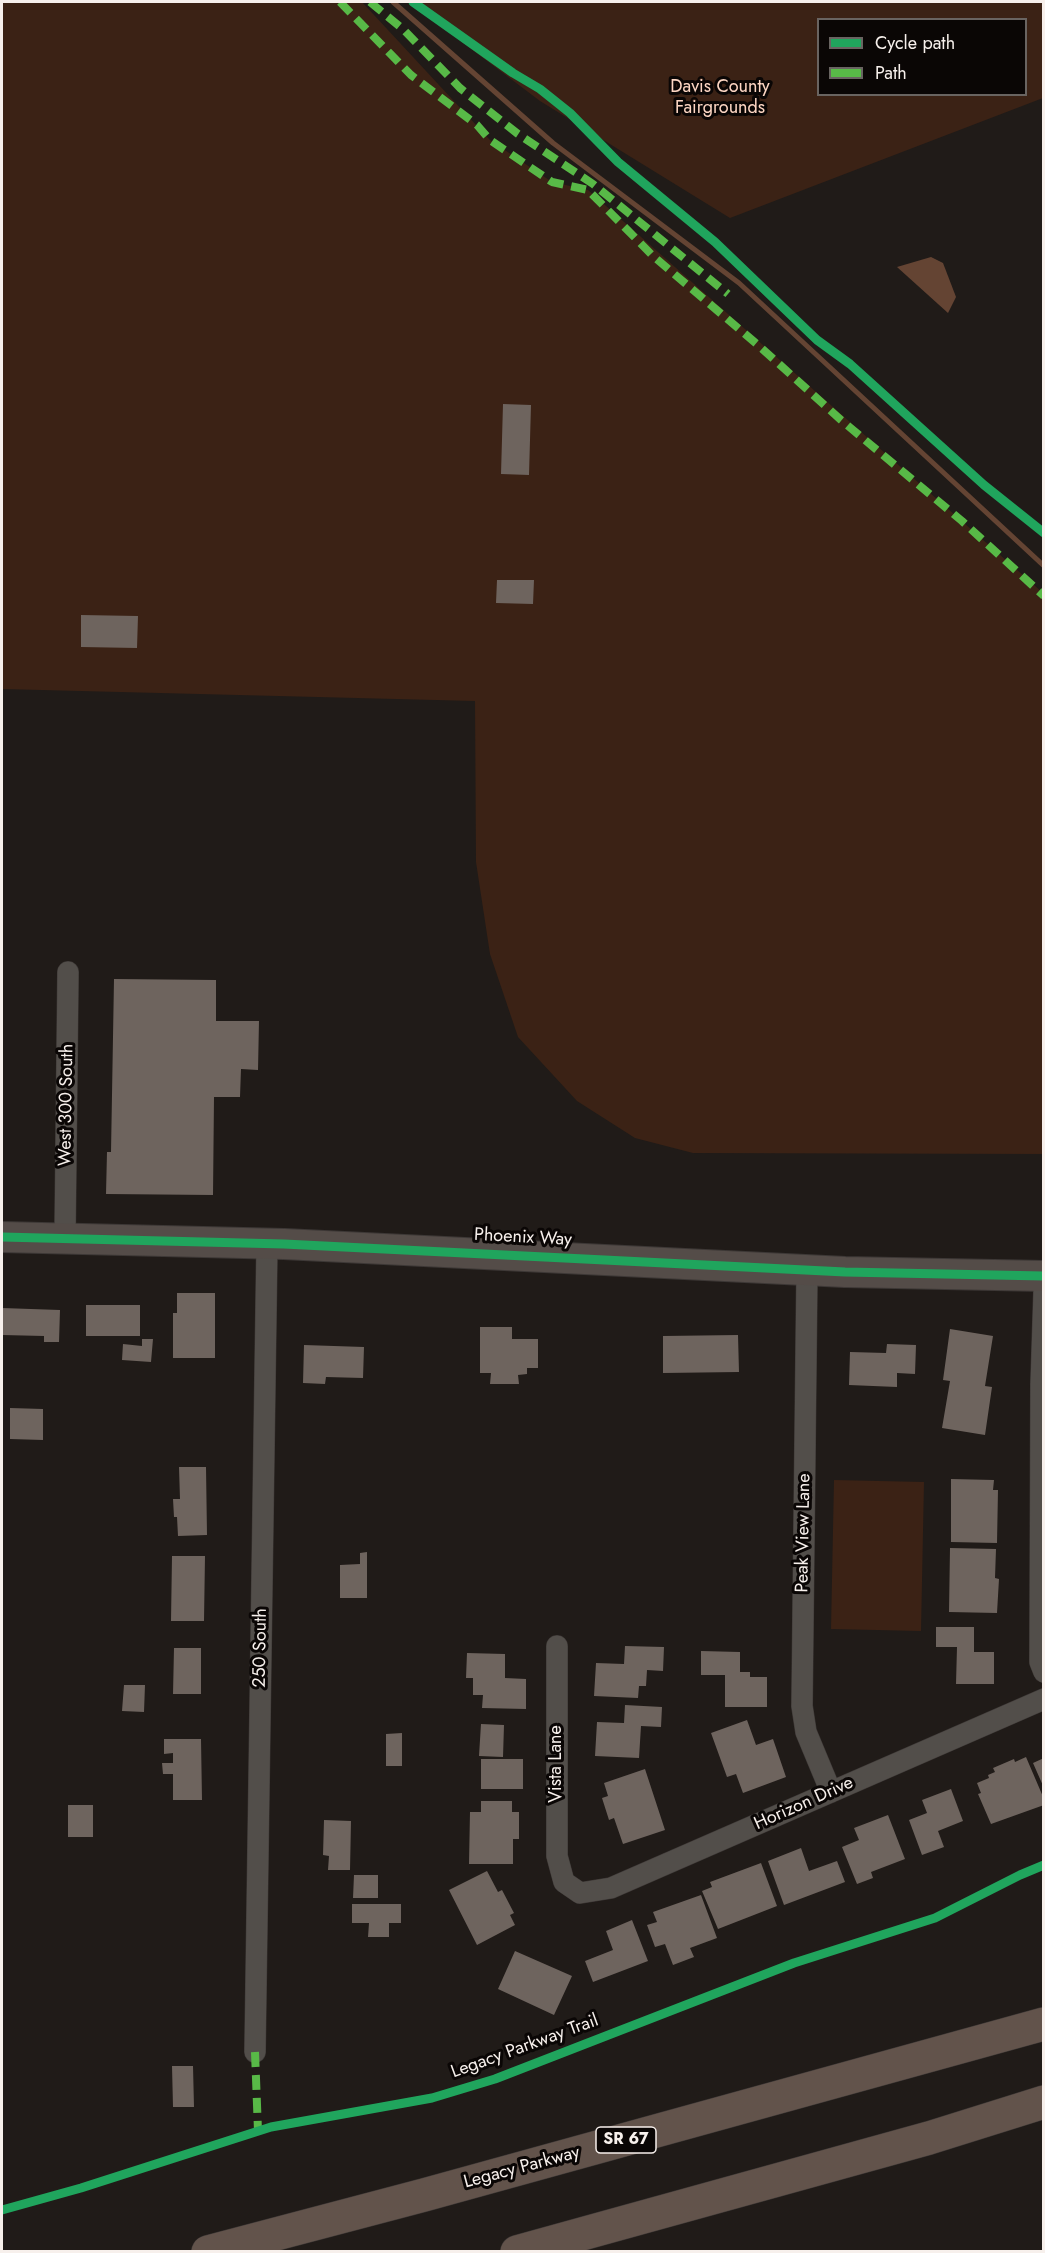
<!DOCTYPE html>
<html>
<head>
<meta charset="utf-8">
<style>
	body { margin:0 }
	#map { position:relative; width:1045px; height:2253px; overflow:hidden; background:#201b18; font-family:Jost,sans-serif }
	canvas { display:block }
	.frame { position:absolute; inset:0; border:3px solid #f7f0ec; pointer-events:none }
	.legend { position:absolute; left:817px; top:18px; width:210px; height:78px; box-sizing:border-box; background:#0a0605; border:2px solid #696461; margin:0; padding:8px 10px; list-style:none; font-size:18px; color:#f7f0ec }
	.legend li { display:flex; align-items:center; gap:12px; height:30px }
	.legend b { width:30px; border:2px solid #696461 }
</style>
</head>
<body>
<div id="map">
<canvas width="1045" height="2253"></canvas>
<div class="frame"></div>
<ul class="legend">
<li><b style="height:8px;background:#20a55d"></b>Cycle path</li>
<li><b style="height:8px;background:#58b947"></b>Path</li>
</ul>
</div>
<script>
const ctx = document.querySelector('canvas').getContext('2d');
ctx.lineJoin = 'round';
function fillPath(path, color) { ctx.fillStyle = color; ctx.fill(path, 'evenodd'); }
function strokePath(path, color, width, dash) { ctx.strokeStyle = color; ctx.lineWidth = width; ctx.lineCap = dash ? 'butt' : 'round'; ctx.setLineDash(dash || []); ctx.stroke(path); }
function label(font, color, halo, rows, align = 'center') {
  ctx.font = font + ' Jost,sans-serif'; ctx.lineWidth = 6; ctx.setLineDash([]); ctx.textBaseline = 'middle'; ctx.strokeStyle = halo; ctx.fillStyle = color; for (const [text, x, y, turn = 0] of rows) {
    ctx.save(); ctx.translate(x, y); ctx.rotate((+turn || 0) * Math.PI / 180); ctx.textAlign = isNaN(turn) ? turn : align; if (halo) ctx.strokeText(text, 0, 0); ctx.fillText(text, 0, 0); ctx.restore();
  }
}
fillPath(new Path2D(`
	M 2,2 L 362,2 L 490,140 L 552,182 L 588,190 L 1043,593 L 1043,1154 L 693,1153 L 635,1138 L 577,1101 L 518,1037 L 490,954 L 476,862 L 475,701 L 2,689 Z
	M 409,2 L 1043,2 L 1043,98 L 730,218 L 540,101 ZM 818,20 L 1026,20 L 1026,94 L 818,94 Z
	M 834,1480 L 924,1482 L 921,1631 L 831,1629 Z`), '#3b2215');
fillPath(new Path2D(`
	M 931,257 L 943,263 L 956,297 L 948,313 L 897,267 Z`), '#644433');
strokePath(new Path2D(`
	M 393,2 L 553,143 L 739,283 L 1044,566`), '#644433', 5);
fillPath(new Path2D(`
	M 503,404 L 531,405 L 529,475 L 501,474 Z
	M 497,580 L 534,580 L 533,604 L 496,603 Z
	M 81,615 L 138,616 L 137,648 L 81,647 Z
	M 114,979 L 216,980 L 216,1021 L 259,1021 L 258,1070 L 241,1069 L 240,1097 L 214,1097 L 213,1195 L 106,1194 L 107,1152 L 111,1152 Z
	M 177,1293 L 215,1293 L 215,1358 L 173,1358 L 173,1313 L 177,1313 Z
	M 86,1305 L 140,1305 L 140,1336 L 86,1336 Z
	M 2,1308 L 60,1310 L 59,1342 L 44,1342 L 44,1336 L 2,1335 Z
	M 480,1327 L 512,1327 L 512,1339 L 538,1339 L 538,1368 L 527,1368 L 527,1374 L 518,1375 L 519,1384 L 490,1384 L 491,1373 L 480,1373 Z
	M 950,1329 L 993,1336 L 985,1386 L 992,1387 L 985,1435 L 942,1428 L 950,1381 L 943,1380 Z
	M 738,1335 L 739,1372 L 663,1373 L 663,1336 Z
	M 142,1339 L 153,1339 L 151,1362 L 122,1360 L 123,1344 L 142,1346 Z
	M 887,1344 L 916,1345 L 915,1374 L 897,1373 L 897,1387 L 849,1385 L 850,1352 L 886,1353 Z
	M 304,1345 L 364,1347 L 363,1378 L 326,1377 L 325,1384 L 303,1383 Z
	M 10,1408 L 43,1409 L 43,1440 L 10,1439 Z
	M 179,1467 L 206,1467 L 207,1535 L 178,1536 L 177,1517 L 174,1517 L 173,1499 L 180,1499 Z
	M 951,1479 L 994,1480 L 993,1490 L 998,1490 L 997,1543 L 951,1542 Z
	M 950,1548 L 996,1549 L 995,1578 L 999,1579 L 997,1613 L 949,1612 Z
	M 367,1552 L 367,1598 L 340,1598 L 340,1565 L 360,1564 L 360,1553 Z
	M 172,1556 L 205,1556 L 204,1621 L 171,1621 Z
	M 936,1627 L 974,1627 L 974,1652 L 994,1652 L 994,1684 L 956,1684 L 957,1647 L 936,1647 Z
	M 625,1646 L 664,1647 L 663,1671 L 647,1670 L 646,1686 L 639,1686 L 638,1698 L 594,1696 L 596,1663 L 624,1664 Z
	M 174,1648 L 201,1648 L 201,1694 L 173,1694 Z
	M 701,1651 L 740,1652 L 740,1672 L 750,1672 L 750,1677 L 767,1677 L 767,1707 L 725,1707 L 725,1675 L 701,1675 Z
	M 467,1653 L 505,1654 L 505,1678 L 526,1679 L 526,1709 L 482,1708 L 483,1695 L 473,1695 L 473,1678 L 466,1678 Z
	M 124,1685 L 145,1685 L 144,1712 L 122,1711 Z
	M 625,1705 L 662,1707 L 661,1727 L 641,1726 L 639,1758 L 595,1756 L 597,1722 L 624,1723 Z
	M 747,1720 L 756,1745 L 773,1739 L 786,1777 L 743,1793 L 736,1774 L 727,1777 L 711,1733 Z
	M 481,1724 L 504,1725 L 503,1757 L 479,1756 Z
	M 402,1733 L 402,1766 L 386,1766 L 386,1734 Z
	M 164,1739 L 201,1739 L 202,1800 L 173,1800 L 173,1774 L 163,1774 L 162,1763 L 173,1763 L 173,1753 L 164,1754 Z
	M 1026,1757 L 1044,1799 L 1044,1805 L 991,1824 L 978,1794 L 981,1793 L 977,1783 L 989,1778 L 988,1775 L 995,1772 L 993,1768 L 1014,1759 L 1015,1762 Z
	M 1044,1758 L 1044,1788 L 1033,1763 Z
	M 481,1759 L 523,1759 L 523,1789 L 481,1789 Z
	M 645,1769 L 665,1830 L 623,1844 L 614,1818 L 609,1820 L 602,1798 L 608,1796 L 604,1783 Z
	M 951,1789 L 963,1821 L 938,1831 L 944,1847 L 922,1855 L 909,1820 L 927,1813 L 922,1800 Z
	M 481,1801 L 512,1801 L 512,1812 L 519,1812 L 519,1839 L 513,1839 L 513,1864 L 469,1864 L 470,1812 L 481,1812 Z
	M 68,1805 L 93,1805 L 93,1837 L 68,1837 Z
	M 888,1815 L 905,1859 L 871,1872 L 873,1878 L 857,1884 L 842,1847 L 859,1840 L 854,1828 Z
	M 324,1820 L 351,1821 L 350,1870 L 328,1870 L 329,1856 L 323,1855 Z
	M 801,1848 L 809,1871 L 837,1861 L 845,1882 L 784,1905 L 768,1861 Z
	M 761,1863 L 777,1906 L 718,1929 L 702,1891 L 712,1887 L 710,1882 Z
	M 487,1871 L 498,1892 L 502,1890 L 514,1913 L 510,1915 L 515,1925 L 477,1945 L 449,1890 Z
	M 354,1875 L 378,1875 L 378,1898 L 353,1898 Z
	M 701,1895 L 717,1938 L 690,1948 L 694,1957 L 673,1965 L 665,1944 L 655,1947 L 647,1925 L 657,1922 L 653,1912 Z
	M 352,1904 L 401,1904 L 401,1923 L 389,1923 L 389,1937 L 368,1937 L 369,1923 L 352,1923 Z
	M 632,1920 L 648,1961 L 593,1982 L 585,1961 L 613,1950 L 606,1931 Z
	M 515,1951 L 572,1976 L 554,2015 L 498,1989 Z
	M 172,2066 L 193,2066 L 194,2107 L 173,2107 Z`), '#6e645e');
const street = new Path2D(`
	M 65,1238 L 68,972
	M 807,1270 L 802,1706 L 806,1732 L 831,1792
	M 1044,1291 L 1041,1384 L 1040,1662 L 1044,1672
	M 557,1646 L 557,1856 L 564,1882 L 580,1893 L 611,1888 L 1044,1699
	M 255,2052 L 267,1243`);
const secondary = new Path2D(`
	M 2,1237 L 284,1244 L 845,1272 L 1044,1276`);
const highway = new Path2D(`
	M 208,2252 L 424,2195 L 1044,2024
	M 517,2252 L 929,2138 L 1044,2102`);
strokePath(street, '#3d3836', 22);
strokePath(secondary, '#3d3836', 32);
strokePath(highway, '#3d3836', 34);
strokePath(street, '#524e4a', 21);
strokePath(secondary, '#544c48', 30);
strokePath(highway, '#62534b', 33);
strokePath(new Path2D(`
	M 340,2 L 411,75 L 477,125 L 490,140 L 552,182 L 588,190 L 653,256 L 758,345 L 841,420 L 962,521 L 1044,596
	M 370,2 L 404,30 L 460,88 L 518,134 L 593,184 L 728,294
	M 255,2052 L 258,2131`), '#58b947', 8, [15, 8]);
strokePath(new Path2D(`
	M 413,2 L 513,73 L 540,89 L 570,113 L 618,162 L 715,242 L 817,340 L 850,364 L 984,485 L 1044,533
	M 2,1237 L 284,1244 L 845,1272 L 1044,1276
	M 2,2210 L 81,2188 L 271,2127 L 432,2098 L 495,2079 L 794,1963 L 935,1918 L 1020,1875 L 1044,1865`), '#20a55d', 9);
for (const [x, y, w] of [
	[626,2140,60]
]) { const box = new Path2D(); box.roundRect(x - w / 2, y - 13, w, 26, 4.5); ctx.fillStyle = '#0a0605'; ctx.fill(box); strokePath(box, '#f7f0ec', 1.5); }
label('bold 16px', '#f7f0ec', null, [
	["SR 67",626,2140]
]);
label('18px', '#fed7c4', '#0a0605', [
	["Davis County",720,88],
	["Fairgrounds",720,109]
]);
label('18px', '#f7f0ec', '#0a0605', [
	["West 300 South",67,1105,-89],
	["Phoenix Way",523,1238,3],
	["Peak View Lane",804,1533,-89],
	["250 South",261,1648,-89],
	["Vista Lane",557,1764,-90],
	["Horizon Drive",804,1804,-24],
	["Legacy Parkway Trail",525,2047,-20],
	["Legacy Parkway",522,2168,-15]
]);
</script>
</body>
</html>
